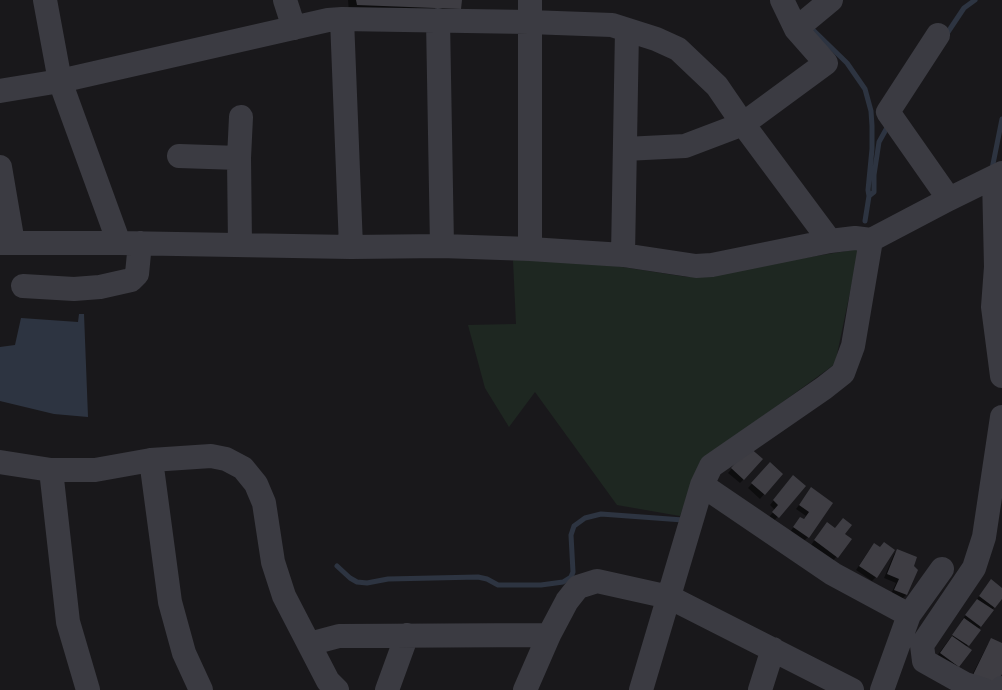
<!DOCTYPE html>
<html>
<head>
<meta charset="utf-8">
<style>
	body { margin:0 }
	canvas { display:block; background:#19181b }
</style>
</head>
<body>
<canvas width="1002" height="690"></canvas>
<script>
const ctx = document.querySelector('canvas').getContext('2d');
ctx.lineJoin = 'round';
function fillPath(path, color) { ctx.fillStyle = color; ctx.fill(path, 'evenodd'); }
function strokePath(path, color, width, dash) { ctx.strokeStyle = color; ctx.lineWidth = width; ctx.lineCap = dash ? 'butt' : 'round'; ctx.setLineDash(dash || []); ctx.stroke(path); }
fillPath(new Path2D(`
	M 859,249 L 835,364 L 700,462 L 680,516 L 617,505 L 535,392 L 509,427 L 485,388 L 468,325 L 516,324 L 513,260 L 590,262 L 687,277 Z`), '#1e2721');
fillPath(new Path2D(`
	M 79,314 L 84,314 L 88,417 L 54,414 L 0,401 L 0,347 L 15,345 L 21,318 L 78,322 Z`), '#2d3441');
fillPath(new Path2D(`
	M 348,0 L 460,0 L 460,8 L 452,17 L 349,13 Z
	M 745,453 L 744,479 L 740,483 L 728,473 Z
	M 766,468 L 781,474 L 760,499 L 748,488 Z
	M 789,481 L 804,486 L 774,521 L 769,517 L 775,510 L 770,505 Z
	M 811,489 L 831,503 L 808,537 L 804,541 L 790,532 L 800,518 L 803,520 L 806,516 L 796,509 Z
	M 823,528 L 834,529 L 850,539 L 833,561 L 811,545 Z
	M 874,545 L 879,548 L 876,577 L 872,581 L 856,570 L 870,549 Z
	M 898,550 L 916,570 L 906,595 L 902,599 L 891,594 L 896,583 L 884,578 L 894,554 Z
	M 987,585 L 1002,589 L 1002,596 L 966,647 L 958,666 L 954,670 L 936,657 L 963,621 L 962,620 Z
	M 992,640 L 1002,645 L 1002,671 L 970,679 L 988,644 Z`), '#0007');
strokePath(new Path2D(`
	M 810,27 L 847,63 L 865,89 L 871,111 L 872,126 L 872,149 L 868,190 L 869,196
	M 946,35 L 964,8 L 975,0
	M 992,169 L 1002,119
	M 865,221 L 869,196 L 874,192 L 874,175 L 879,142 L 889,124
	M 337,566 L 350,578 L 357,582 L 367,583 L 388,579 L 478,577 L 487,579 L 498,585 L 541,585 L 563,582 L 571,577 L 573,572 L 571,535 L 574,526 L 585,518 L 601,514 L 683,520 L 683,518`), '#2d3441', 5);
fillPath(new Path2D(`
	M 356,0 L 462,0 L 461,9 L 357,5 Z
	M 749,447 L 763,459 L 744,480 L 731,468 Z
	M 770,462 L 783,474 L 765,495 L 751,483 Z
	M 793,475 L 806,486 L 779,518 L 772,512 L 778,505 L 773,500 Z
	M 811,487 L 833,503 L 809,538 L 793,527 L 800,517 L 804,519 L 809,512 L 799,505 Z
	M 843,518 L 852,525 L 845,534 L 852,539 L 838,558 L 814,540 L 827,522 L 835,528 Z
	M 884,542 L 895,550 L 877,578 L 859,566 L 874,543 L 880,547 Z
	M 897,549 L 917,557 L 914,566 L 918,570 L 907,595 L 894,590 L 899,579 L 887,574 Z
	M 991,579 L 1002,588 L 1002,599 L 995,608 L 979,596 Z
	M 977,599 L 994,610 L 981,627 L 965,615 Z
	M 964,618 L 981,630 L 969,646 L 952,635 Z
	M 952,636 L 972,650 L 959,667 L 940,653 Z
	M 991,638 L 1002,643 L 1002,674 L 996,686 L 973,675 Z`), '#3e3d43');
strokePath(new Path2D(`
	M 45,0 L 60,81 L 119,243
	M 285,0 L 294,28
	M 530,0 L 530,249
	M 342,19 L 351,247
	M 438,20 L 442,246
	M 796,29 L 831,0
	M 938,35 L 888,112 L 949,199
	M 0,91 L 60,81 L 328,20 L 342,19 L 529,22 L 612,25 L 656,39 L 678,49 L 717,86 L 743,124 L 830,241
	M 625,149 L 685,146 L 743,124 L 826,63 L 796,29 L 782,0
	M 179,156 L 239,158
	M 0,167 L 13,243
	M 994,177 L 996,267 L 993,307 L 1002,376
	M 0,243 L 119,243 L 351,247 L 442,246 L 530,249 L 623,255 L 696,266 L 712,265 L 830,241 L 855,238 L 871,240 L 949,199 L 1002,173
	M 240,245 L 239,158 L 241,117
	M 623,255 L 627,30
	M 23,286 L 74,289 L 100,287 L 131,280 L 137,274 L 140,243
	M 151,460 L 170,602 L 184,653 L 201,690
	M 0,462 L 51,470 L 95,470 L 151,460 L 211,456 L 226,459 L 243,468 L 256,484 L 264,503 L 273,562 L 284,596 L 328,681 L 337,690
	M 51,470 L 68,622 L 88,690
	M 702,485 L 833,574 L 909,615
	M 309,644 L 339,636 L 549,635
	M 387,690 L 407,635
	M 525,690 L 549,635 L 567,601 L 578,587 L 597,581 L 669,597 L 852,690
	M 641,690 L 702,485 L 711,466 L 824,388 L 843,373 L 853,346 L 871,240
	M 760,690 L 773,649
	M 882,690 L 909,615 L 942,569
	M 984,690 L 965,684 L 924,661 L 922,645 L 974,568 L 984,537 L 1002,417
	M 1001,690 L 1002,688`), '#3b3b42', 24);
</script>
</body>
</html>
